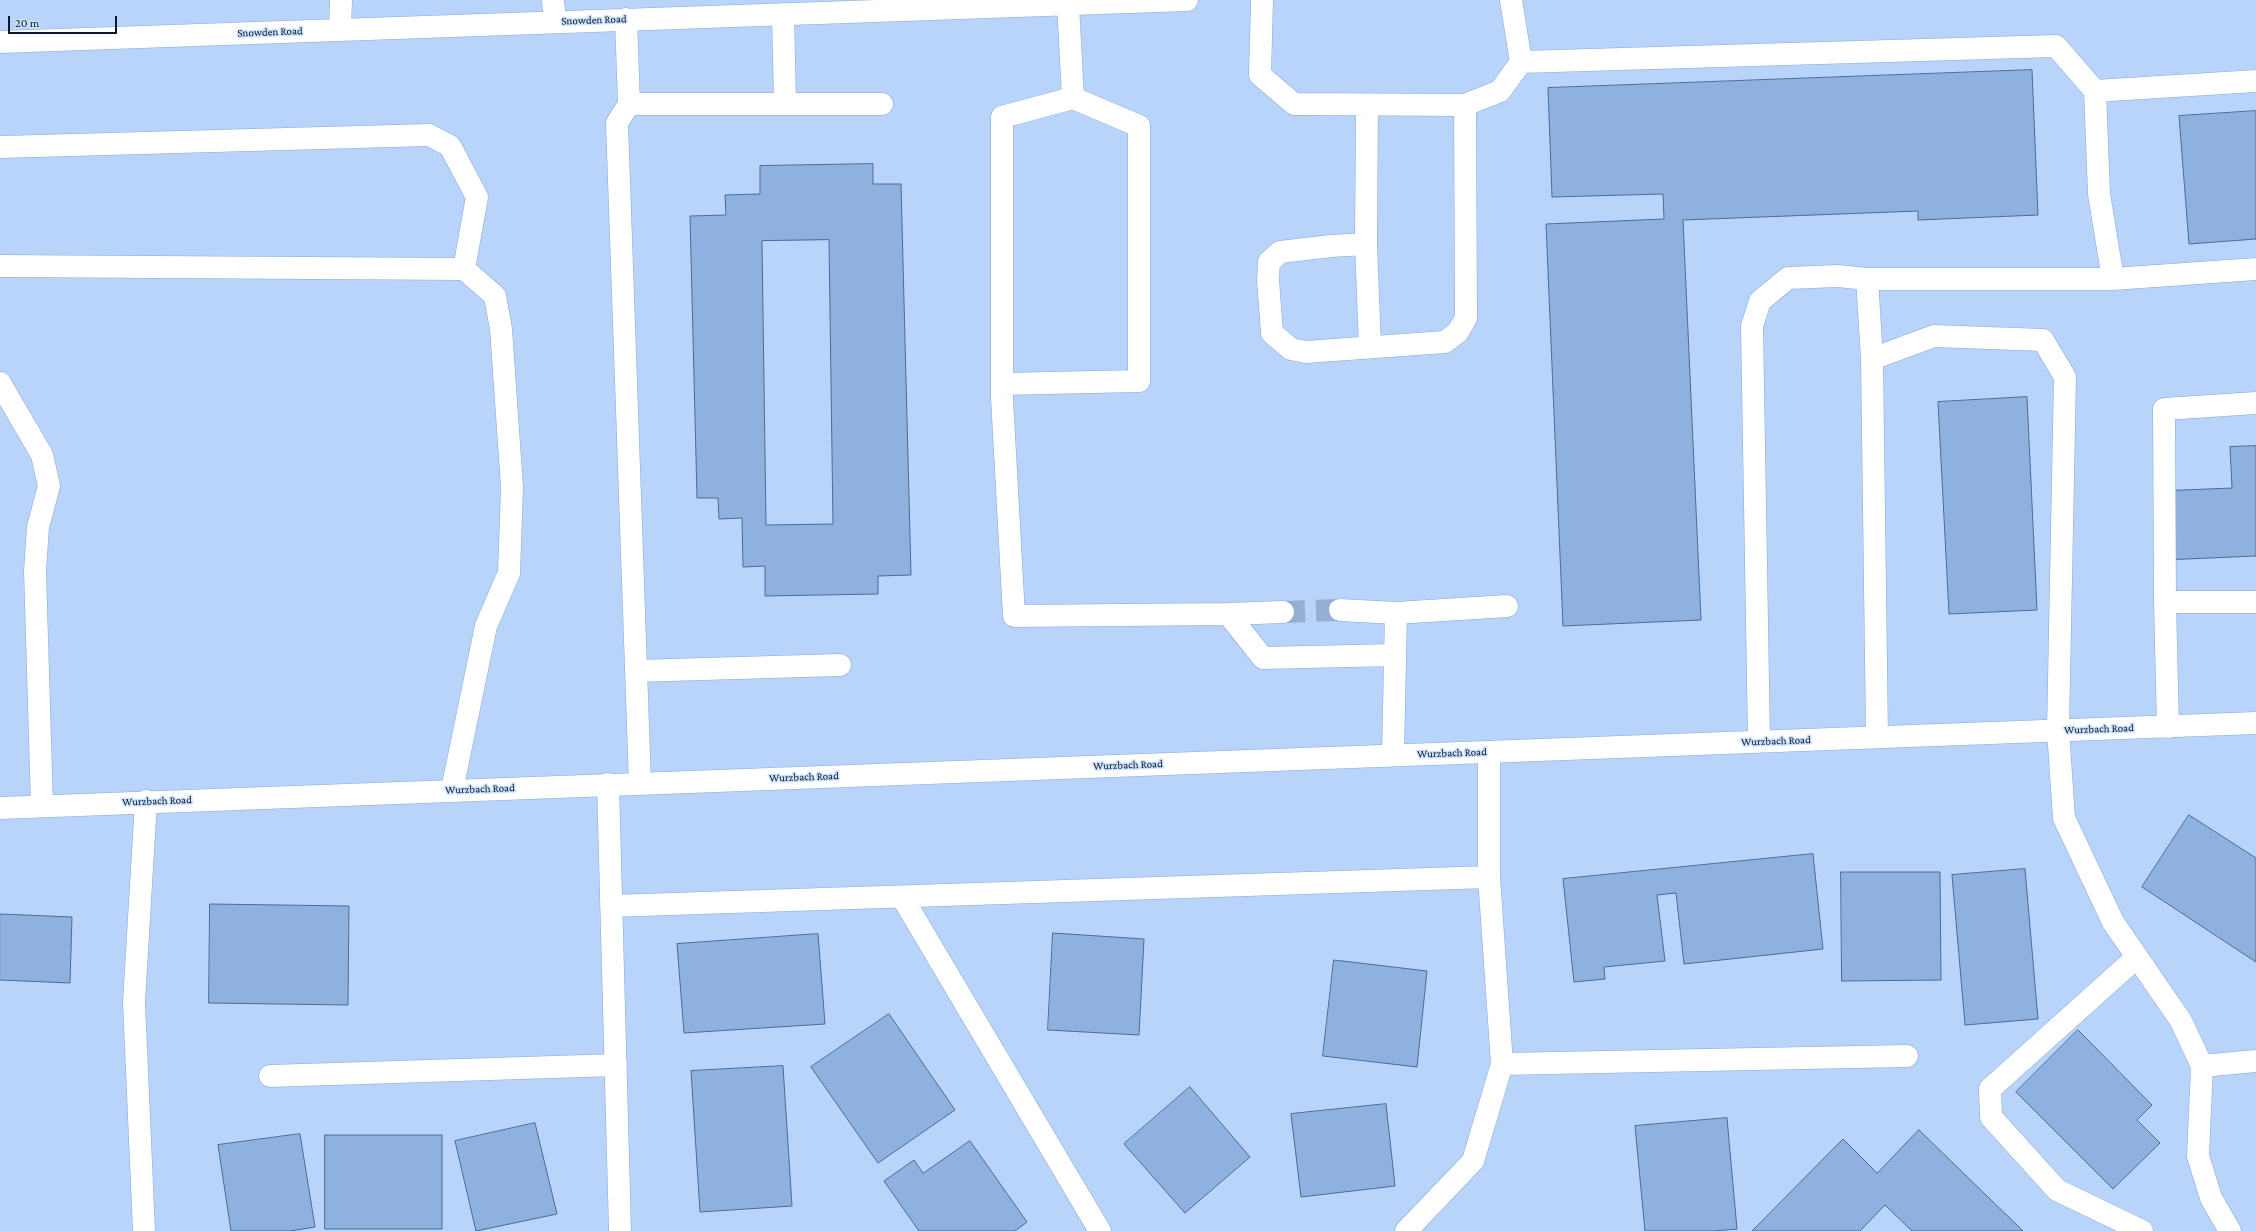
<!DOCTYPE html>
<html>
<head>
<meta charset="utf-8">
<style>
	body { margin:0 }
	#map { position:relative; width:2256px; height:1231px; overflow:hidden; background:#b8d4fa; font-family:"Crimson Pro",serif }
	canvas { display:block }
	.scale { position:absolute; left:8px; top:16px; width:109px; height:18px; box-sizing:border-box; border:2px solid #0d1a2b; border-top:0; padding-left:5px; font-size:12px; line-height:14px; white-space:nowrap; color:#0d1a2b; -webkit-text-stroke:3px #cbe1fe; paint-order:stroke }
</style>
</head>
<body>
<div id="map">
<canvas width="2256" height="1231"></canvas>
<div class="scale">20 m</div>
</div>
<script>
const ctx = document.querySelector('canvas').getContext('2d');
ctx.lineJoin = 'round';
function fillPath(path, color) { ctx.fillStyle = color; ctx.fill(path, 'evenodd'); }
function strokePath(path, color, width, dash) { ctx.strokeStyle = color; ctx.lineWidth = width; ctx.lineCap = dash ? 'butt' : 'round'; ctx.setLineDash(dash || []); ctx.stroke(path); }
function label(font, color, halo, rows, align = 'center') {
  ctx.font = font + ' "Crimson Pro",serif'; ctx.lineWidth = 3; ctx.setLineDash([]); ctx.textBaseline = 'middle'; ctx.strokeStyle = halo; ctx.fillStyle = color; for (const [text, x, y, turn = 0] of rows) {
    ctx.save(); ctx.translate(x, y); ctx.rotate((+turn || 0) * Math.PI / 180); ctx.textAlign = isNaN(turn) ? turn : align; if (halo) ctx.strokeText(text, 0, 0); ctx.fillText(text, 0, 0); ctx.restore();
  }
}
const building = new Path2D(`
	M 2032,70 L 2038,215 L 1918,220 L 1918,211 L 1683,220 L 1701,620 L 1563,626 L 1546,224 L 1664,219 L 1663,194 L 1552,197 L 1548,88 Z
	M 2256,111 L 2256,239 L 2189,244 L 2179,116 Z
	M 873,164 L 873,184 L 901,184 L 911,575 L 878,576 L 878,594 L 765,596 L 765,566 L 743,567 L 742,518 L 719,519 L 718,498 L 697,498 L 690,216 L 726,215 L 725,195 L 760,194 L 760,166 ZM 829,240 L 833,524 L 766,525 L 762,241 Z
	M 2027,397 L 2037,610 L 1949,614 L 1938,402 Z
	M 2256,446 L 2256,556 L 2163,560 L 2159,491 L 2232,488 L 2230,447 Z
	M 2189,815 L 2256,858 L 2256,962 L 2142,887 Z
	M 1813,854 L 1823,949 L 1684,964 L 1676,893 L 1657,895 L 1665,961 L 1604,967 L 1605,979 L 1574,982 L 1563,879 Z
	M 2025,869 L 2038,1019 L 1965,1025 L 1952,875 Z
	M 1841,872 L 1940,872 L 1941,980 L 1842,981 Z
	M 210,904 L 349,906 L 348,1005 L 209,1003 Z
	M 0,914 L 72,917 L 70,983 L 0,980 Z
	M 1053,933 L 1144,939 L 1139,1035 L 1048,1030 Z
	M 818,934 L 825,1024 L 684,1033 L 677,944 Z
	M 1334,960 L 1427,971 L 1417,1067 L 1323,1056 Z
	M 889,1014 L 955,1110 L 878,1163 L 811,1067 Z
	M 2078,1030 L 2152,1105 L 2137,1120 L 2160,1143 L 2113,1189 L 2016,1092 Z
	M 783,1066 L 792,1206 L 700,1212 L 691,1071 Z
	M 1190,1087 L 1250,1157 L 1185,1213 L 1124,1144 Z
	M 1386,1104 L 1395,1186 L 1301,1197 L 1291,1114 Z
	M 1727,1118 L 1737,1229 L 1714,1231 L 1645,1231 L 1635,1126 Z
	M 535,1123 L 557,1214 L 476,1231 L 455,1141 Z
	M 1919,1130 L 2023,1231 L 1912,1231 L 1885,1205 L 1860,1231 L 1752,1231 L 1843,1139 L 1877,1173 Z
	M 300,1134 L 315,1227 L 290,1231 L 231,1231 L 218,1145 Z
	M 325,1135 L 442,1135 L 442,1229 L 325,1229 Z
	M 970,1141 L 1027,1222 L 1015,1231 L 919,1231 L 884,1181 L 914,1160 L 923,1173 Z`);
fillPath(building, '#8eb1df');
strokePath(building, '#4c6b96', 1);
strokePath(new Path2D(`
	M 1283,612 L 1340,610`), '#96afd1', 22, [22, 11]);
const minor = new Path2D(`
	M 553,0 L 555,22
	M 1262,0 L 1260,75 L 1294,104 L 1465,105 L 1500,91 L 1521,62 L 1511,0
	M 1068,4 L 1073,98
	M 783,14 L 785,104
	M 626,19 L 629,104 L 617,123 L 640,783
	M 340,29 L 341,0
	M 0,42 L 1187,0
	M 1521,62 L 2056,46 L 2095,91
	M 2256,81 L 2095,91 L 2099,194 L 2113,279 L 2256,269
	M 629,104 L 882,104
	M 1367,105 L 1366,244 L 1331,246 L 1280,252 L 1269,262 L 1268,280 L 1272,333 L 1291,349 L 1306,352 L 1445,342 L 1458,332 L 1466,318 L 1465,105
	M 0,147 L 429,135 L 450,146 L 477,197 L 464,269
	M 1366,244 L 1370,347
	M 0,266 L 464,269 L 495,296 L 501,329 L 512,487 L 509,573 L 486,626 L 452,790
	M 1867,279 L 2113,279
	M 1872,359 L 1934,336 L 2043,340 L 2065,377 L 2058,730 L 2064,818 L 2113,922 L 2181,1021 L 2202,1066 L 2256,1061
	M 0,383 L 42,455 L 49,486 L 38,527 L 35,571 L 42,806
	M 1002,384 L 1139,381 L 1139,126 L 1073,98 L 1002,117 L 1002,398 L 1014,616 L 1228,614 L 1263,658 L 1395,655
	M 2165,602 L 2256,602
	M 1340,610 L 1396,613
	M 1228,614 L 1283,612
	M 636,671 L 840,665
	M 2168,727 L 2165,602 L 2164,409 L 2256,403
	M 1759,741 L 1752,326 L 1760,301 L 1788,278 L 1838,276 L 1867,279 L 1872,359 L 1877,737
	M 1489,752 L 1489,877
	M 1393,755 L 1396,613 L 1507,606
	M 608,784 L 620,1231
	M 902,897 L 1100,1231
	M 611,906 L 1489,877 L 1502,1064 L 1907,1056
	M 2137,957 L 1990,1089 L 1991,1117 L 2057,1190 L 2142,1231
	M 2202,1066 L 2198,1156 L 2211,1198 L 2230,1231
	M 270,1076 L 616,1065
	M 144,1231 L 134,1002 L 146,801
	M 1406,1231 L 1473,1161 L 1502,1064`);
const major = new Path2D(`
	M 0,808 L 2256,723`);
strokePath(minor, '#85a7d5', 23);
strokePath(major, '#85a7d5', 23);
strokePath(minor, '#fff', 22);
strokePath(major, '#fff', 22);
label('11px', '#0d1a2b', '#cbe1fe', [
	["Snowden Road",594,20,-2],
	["Snowden Road",270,32,-2],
	["Wurzbach Road",2099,729,-2],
	["Wurzbach Road",1776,741,-2],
	["Wurzbach Road",1452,753,-2],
	["Wurzbach Road",1128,765,-2],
	["Wurzbach Road",804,777,-2],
	["Wurzbach Road",480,789,-2],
	["Wurzbach Road",157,801,-2]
]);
</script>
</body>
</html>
